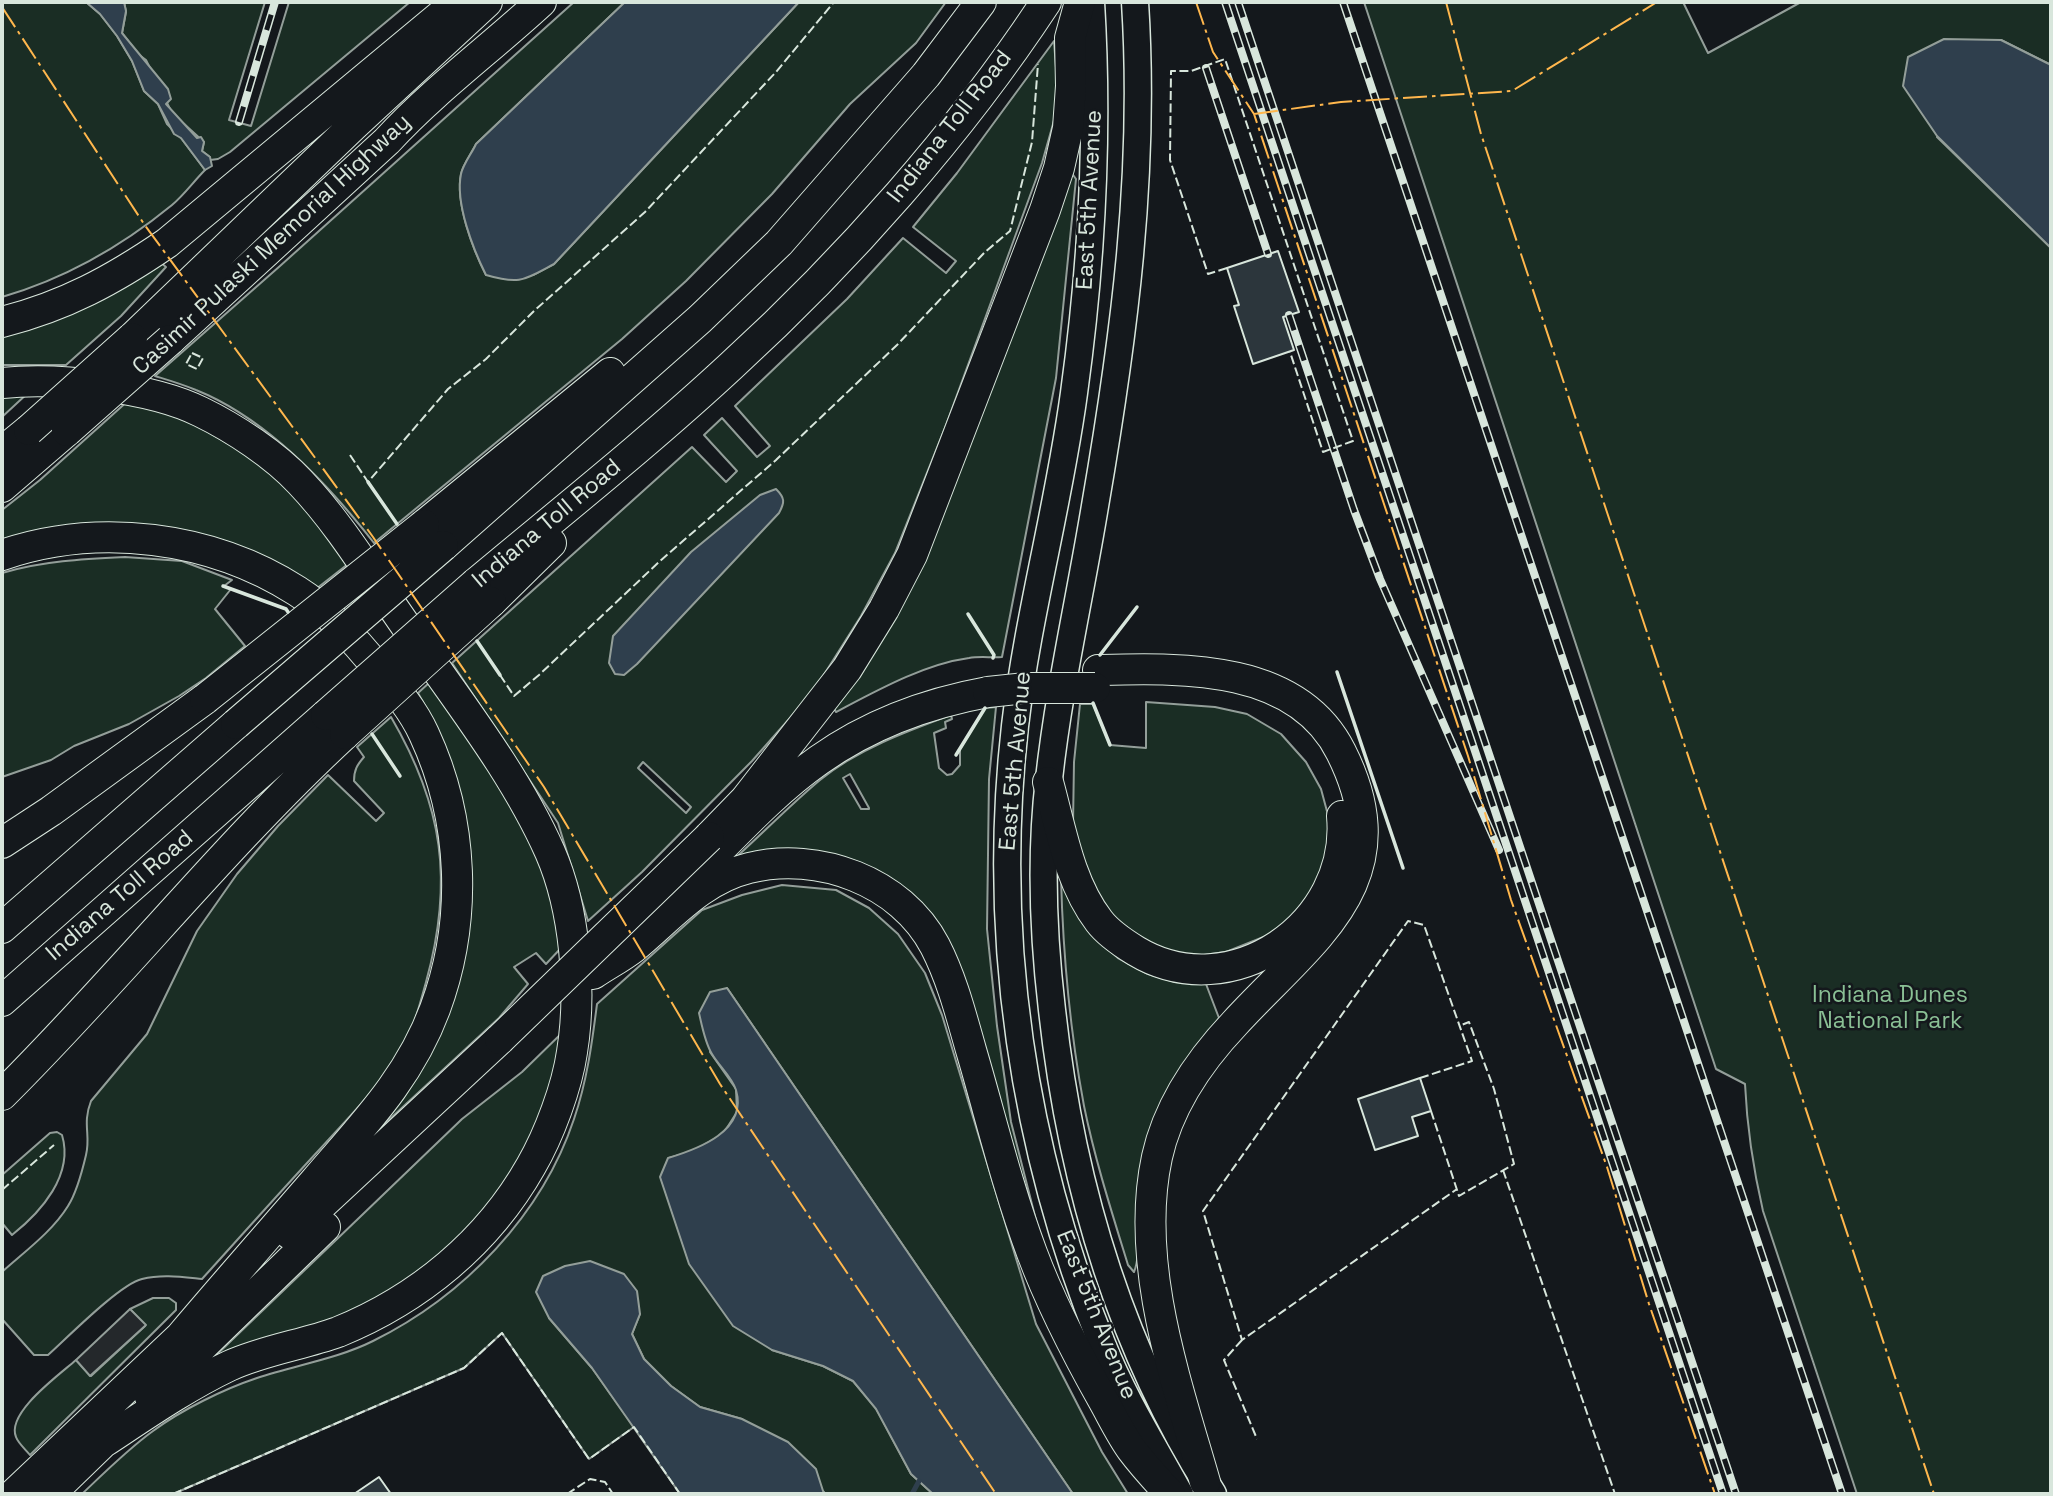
<!DOCTYPE html>
<html>
<head>
<meta charset="utf-8">
<style>
	body { margin:0 }
	#map { position:relative; width:2053px; height:1496px; overflow:hidden; background:#14181c; font-family:"Space Grotesk",sans-serif }
	canvas { display:block }
	.frame { position:absolute; inset:0; border:4px solid #d8e6dc; pointer-events:none }
</style>
</head>
<body>
<div id="map">
<canvas width="2053" height="1496"></canvas>
<div class="frame"></div>
</div>
<script>
const ctx = document.querySelector('canvas').getContext('2d');
ctx.lineJoin = 'round';
function fillPath(path, color) { ctx.fillStyle = color; ctx.fill(path, 'evenodd'); }
function strokePath(path, color, width, dash) { ctx.strokeStyle = color; ctx.lineWidth = width; ctx.lineCap = dash ? 'butt' : 'round'; ctx.setLineDash(dash || []); ctx.stroke(path); }
function label(font, color, halo, rows, align = 'center') {
  ctx.font = font + ' "Space Grotesk",sans-serif'; ctx.lineWidth = 5; ctx.setLineDash([]); ctx.textBaseline = 'middle'; ctx.strokeStyle = halo; ctx.fillStyle = color; for (const [text, x, y, turn = 0] of rows) {
    ctx.save(); ctx.translate(x, y); ctx.rotate((+turn || 0) * Math.PI / 180); ctx.textAlign = isNaN(turn) ? turn : align; if (halo) ctx.strokeText(text, 0, 0); ctx.fillText(text, 0, 0); ctx.restore();
  }
}
const green = new Path2D(`
	M 2,2 L 86,2 L 100,14 L 117,36 L 132,61 L 144,91 L 158,104 L 167,124 L 181,138 L 205,170 C 194,181 184,195 172,205 C 122,246 64,279 2,297 Z
	M 124,2 L 265,2 L 229,120 L 251,126 L 289,2 L 410,2 L 230,152 L 218,159 L 210,160 L 210,157 L 202,151 L 204,142 L 172,113 L 146,60 L 138,54 L 122,33 L 126,12 Z
	M 574,2 L 625,2 L 476,144 C 472,153 463,164 461,174 C 455,203 473,249 486,275 L 533,275 L 554,264 L 799,2 L 946,2 L 916,43 L 850,104 L 772,194 L 686,281 L 622,339 L 374,543 C 328,484 266,418 196,390 C 182,384 168,380 155,376 L 280,266 Z
	M 1364,2 L 1683,2 L 1708,53 L 1801,2 L 2051,2 L 2051,65 L 2001,40 L 1937,137 L 2051,248 L 2051,1494 L 1857,1494 L 1763,1211 C 1753,1168 1747,1128 1745,1084 L 1716,1069 Z
	M 1054,41 L 1057,81 L 1055,117 L 1042,163 L 946,425 L 895,553 L 861,616 L 813,692 L 752,761 L 642,872 L 588,921 L 558,823 L 452,663 L 692,447 L 726,482 L 737,471 L 704,435 L 722,418 L 757,457 L 770,446 L 735,406 L 847,299 L 903,238 L 946,273 L 956,261 L 913,227 L 957,173 ZM 643,762 L 691,807 L 686,813 L 638,768 Z
	M 1071,172 L 1076,179 L 1056,378 L 1002,657 C 992,658 980,656 969,658 C 924,664 876,691 836,712 L 833,707 Z
	M 159,261 L 166,267 L 121,316 L 66,365 L 2,365 L 2,334 Z
	M 29,392 L 2,417 L 2,395 Z
	M 130,399 L 180,416 L 253,458 L 288,486 L 348,564 L 316,589 L 223,545 L 2,544 L 2,510 L 40,480 Z
	M 125,557 L 182,561 L 232,580 L 224,586 L 231,589 L 215,609 L 245,646 L 206,678 L 179,696 L 129,724 L 74,746 L 51,760 L 2,777 L 2,573 C 42,561 83,559 125,557 Z
	M 430,682 L 520,817 L 553,897 L 561,948 L 546,964 L 536,953 L 514,967 L 528,984 L 499,1018 L 365,1142 L 454,982 L 435,724 L 418,693 Z
	M 1146,702 L 1215,707 L 1247,714 L 1281,734 L 1306,762 L 1321,789 L 1328,815 L 1328,856 L 1318,883 L 1281,930 L 1226,952 L 1196,956 L 1165,951 L 1139,937 L 1111,916 L 1091,890 L 1073,824 L 1074,762 L 1080,704 L 1093,704 L 1110,745 L 1146,748 Z
	M 996,707 L 989,779 L 987,929 L 997,1026 L 1011,1122 L 1037,1224 L 963,993 L 892,888 L 732,861 C 761,835 790,805 820,780 C 856,750 907,731 951,715 L 952,719 L 945,722 L 946,728 L 934,733 L 939,768 L 947,775 L 952,774 L 960,765 L 960,749 L 985,708 ZM 850,774 L 869,808 L 869,809 L 861,809 L 843,778 Z
	M 391,717 C 443,806 454,881 426,982 C 420,1004 413,1031 401,1051 C 379,1087 348,1118 320,1149 C 280,1192 241,1236 202,1279 C 182,1277 162,1274 142,1279 C 120,1284 67,1338 48,1355 L 34,1355 L 2,1319 L 2,1272 C 24,1252 52,1232 68,1206 C 77,1192 82,1172 86,1155 C 91,1135 82,1124 91,1101 L 147,1034 L 197,931 L 237,874 L 278,826 L 328,775 L 376,821 L 384,813 L 354,781 C 354,770 357,765 364,757 L 357,747 Z
	M 1061,878 L 1091,934 L 1118,958 L 1148,974 L 1175,982 L 1206,984 L 1219,1018 C 1190,1055 1162,1091 1148,1138 C 1141,1160 1140,1184 1137,1207 C 1134,1228 1142,1253 1134,1272 L 1128,1265 C 1112,1213 1095,1160 1084,1106 C 1070,1031 1063,954 1061,878 Z
	M 782,885 L 836,890 L 869,908 L 898,934 L 925,973 L 942,1015 L 1036,1324 L 1102,1452 L 1128,1494 L 1073,1494 L 727,988 L 710,1052 L 736,1089 L 737,1112 L 723,1134 L 693,1151 L 669,1158 L 772,1350 L 823,1366 L 853,1381 L 876,1408 L 911,1474 L 933,1494 L 824,1494 L 824,1492 L 742,1419 L 700,1407 L 671,1386 L 644,1359 L 632,1334 L 640,1314 L 549,1318 L 592,1368 L 634,1427 L 589,1459 L 502,1333 L 464,1368 L 173,1494 L 82,1494 C 105,1472 128,1449 153,1431 C 181,1410 224,1389 257,1378 C 295,1365 337,1359 373,1341 C 464,1296 542,1215 574,1119 C 587,1081 592,1043 597,1004 L 702,910 L 742,895 Z
	M 567,1028 L 557,1077 L 522,1163 L 433,1270 L 352,1315 L 210,1361 L 462,1119 L 522,1072 Z
	M 57,1132 L 62,1135 C 74,1175 41,1212 12,1235 L 2,1223 L 2,1175 L 50,1133 Z
	M 153,1298 L 169,1298 L 176,1303 L 176,1310 L 30,1455 C 26,1450 18,1443 16,1437 C 6,1413 59,1375 76,1360 L 91,1376 L 145,1326 L 130,1309 Z`);
fillPath(green, '#1a2d24');
strokePath(green, '#939e99', 2);
const parking = new Path2D(`
	M 130,1309 L 146,1325 L 90,1376 L 76,1360 Z`);
fillPath(parking, '#24282b');
strokePath(parking, '#939e99', 2);
const water = new Path2D(`
	M 86,2 L 124,2 L 126,11 L 122,33 L 168,89 L 171,99 L 166,104 L 197,138 L 201,137 L 204,142 L 202,151 L 210,157 L 212,166 L 205,170 L 181,138 L 174,134 L 158,104 L 144,91 L 132,61 L 117,36 L 100,14 Z
	M 625,2 L 799,2 L 554,264 C 524,280 520,285 486,275 C 473,249 455,203 461,174 C 463,164 472,153 476,144 Z
	M 1944,39 L 2001,40 L 2051,65 L 2051,248 L 1937,136 L 1903,86 L 1908,57 Z
	M 776,489 C 785,498 785,502 779,513 L 637,664 L 624,675 L 615,674 L 609,663 L 613,636 L 691,552 L 760,495 Z
	M 727,988 L 1073,1494 L 933,1494 L 911,1474 L 876,1409 L 853,1381 L 823,1366 L 772,1350 L 733,1326 L 689,1264 L 660,1177 L 668,1158 C 698,1149 748,1131 736,1090 C 732,1077 718,1065 712,1054 C 705,1043 702,1026 699,1013 L 710,992 Z
	M 590,1261 L 624,1274 L 637,1291 L 640,1314 L 632,1334 L 644,1359 L 671,1386 L 700,1407 L 742,1419 L 788,1442 L 816,1469 L 824,1494 L 680,1494 L 592,1368 L 549,1318 L 536,1292 L 543,1276 L 565,1266 Z`);
fillPath(water, '#2f3f4d');
strokePath(water, '#939e99', 2);
strokePath(new Path2D(`
	M 912,1494 L 919,1481`), '#2f3f4d', 5);
const building = new Path2D(`
	M 1278,251 L 1299,312 L 1283,317 L 1294,350 L 1253,364 L 1234,306 L 1239,305 L 1227,268 Z
	M 1420,1078 L 1431,1111 L 1412,1117 L 1418,1136 L 1375,1150 L 1358,1099 Z
	M 379,1477 L 391,1494 L 354,1494 Z`);
fillPath(building, '#2c363c');
strokePath(building, '#d8e6dc', 2);
const primary = new Path2D(`
	M 1091,2 C 1099,132 1092,263 1074,393 C 1059,505 1028,614 1015,726 C 991,937 1023,1149 1102,1344 C 1123,1397 1153,1445 1180,1494
	M 1135,2 C 1146,173 1124,338 1095,506 C 1080,597 1059,688 1049,779 C 1040,855 1043,934 1052,1010 C 1071,1182 1119,1347 1213,1494`);
const highway = new Path2D(`
	M 2,322 C 65,306 113,280 167,243 L 457,2
	M 132,338 L 353,126 L 487,2
	M 170,340 L 387,141 C 434,90 490,49 541,2
	M 2,383 C 57,377 151,387 201,412 C 234,428 275,455 300,482 C 341,525 372,578 406,626 C 456,699 514,771 550,852 C 575,909 582,991 572,1052 C 567,1087 549,1135 531,1166 C 488,1242 419,1299 338,1332 C 302,1345 264,1350 229,1366 C 185,1387 145,1415 104,1442
	M 2,452 L 29,430
	M 2,487 L 67,431
	M 424,525 L 610,373
	M 443,546 L 700,319 L 779,243 L 926,75 L 981,2
	M 2,555 C 98,522 211,536 297,591 C 327,610 357,642 379,670 C 396,690 413,710 424,734 C 464,820 468,920 435,1009 C 409,1079 362,1126 315,1181 C 270,1233 225,1284 181,1336
	M 476,583 C 561,512 649,442 731,366 C 846,261 960,133 1046,2
	M 491,602 L 551,543
	M 1098,670 C 1182,668 1297,664 1341,752 C 1406,881 1312,939 1235,1023 C 1200,1060 1168,1107 1157,1157 C 1134,1263 1176,1381 1205,1482
	M 1048,782 C 1061,829 1069,882 1099,921 C 1108,933 1123,943 1136,951 C 1231,1008 1352,924 1342,816
	M 709,837 L 745,800 L 847,669 L 884,609 L 912,555 L 1045,210 L 1059,168 L 1068,128 L 1071,86 L 1070,38 L 1080,2
	M 2,843 L 51,811 L 205,699
	M 681,888 C 726,845 768,796 819,760 C 870,724 927,703 988,692
	M 2,928 L 236,724
	M 593,974 C 606,965 620,958 633,948 C 670,918 700,880 749,868 C 818,851 901,881 935,946 C 952,979 961,1015 971,1050 C 991,1118 1007,1186 1032,1253 C 1051,1304 1076,1352 1103,1400 C 1112,1416 1121,1435 1132,1450 C 1144,1466 1157,1480 1170,1494
	M 2,1001 L 326,715
	M 2,1095 C 120,978 223,847 345,734
	M 290,1234 L 500,1039
	M 150,1397 L 325,1227
	M 14,1494 L 195,1323
	M 50,1494 L 117,1429`);
strokePath(primary, '#d8e6dc', 29);
strokePath(highway, '#d8e6dc', 32);
strokePath(primary, '#14181c', 26);
strokePath(highway, '#14181c', 30);
const rail = new Path2D(`
	M 1225,2 L 1723,1494
	M 1238,2 L 1736,1494
	M 1343,2 L 1842,1494
	M 1206,68 L 1268,254
	M 239,122 L 275,2
	M 1289,315 L 1354,510 L 1380,579 L 1499,850`);
strokePath(rail, '#d8e6dc', 8);
strokePath(rail, '#14181c', 5, [16]);
const highwayBridge = new Path2D(`
	M 29,430 L 132,338
	M 67,431 L 170,340
	M 988,692 L 1026,688 L 1095,688
	M 205,699 L 424,525
	M 326,715 L 476,583
	M 236,724 L 443,546
	M 345,734 L 491,602
	M 500,1039 L 709,837`);
strokePath(highwayBridge, '#d8e6dc', 32, []);
strokePath(highwayBridge, '#14181c', 30);
strokePath(new Path2D(`
	M 1227,268 L 1208,274 L 1170,160 L 1171,71 L 1191,71 L 1225,59 L 1353,441 L 1323,452 L 1290,352
	M 192,353 L 203,358 L 197,369 L 186,364 Z
	M 350,455 L 368,482 L 448,389 L 486,359 L 534,311 L 645,212 L 776,72 L 834,2
	M 500,675 L 514,696 L 539,675 L 660,561 L 776,460 L 897,345 L 985,252 L 1010,231 L 1032,142 L 1038,64
	M 1420,1078 L 1472,1061 L 1424,925 L 1408,921 L 1203,1211 L 1242,1340 L 1457,1189
	M 1431,1111 L 1459,1196 L 1514,1164 L 1494,1089 L 1469,1022 L 1459,1026
	M 1503,1170 L 1615,1494
	M 2,1190 L 54,1145
	M 1242,1340 L 1224,1360 L 1257,1439
	M 173,1494 L 464,1368 L 502,1333 L 589,1459 L 634,1427 L 680,1494
	M 567,1494 L 590,1479 L 605,1482 L 613,1494`), '#d8e6dc', 2, [9, 3.5]);
strokePath(new Path2D(`
	M 368,482 L 397,524
	M 223,586 L 286,609 L 288,612
	M 968,614 L 994,655 L 993,658
	M 477,641 L 500,675
	M 1100,655 L 1137,607
	M 1337,672 L 1403,868
	M 1093,703 L 1110,745
	M 372,734 L 400,776
	M 956,755 L 985,708`), '#d8e6dc', 3.5);
strokePath(new Path2D(`
	M 1196,2 L 1213,52 L 1254,114 L 1468,756 L 1511,900 L 1607,1167 L 1649,1304 L 1715,1494
	M 1446,2 L 1481,134 L 1934,1494
	M 2,7 L 144,224 L 373,537 L 544,787 L 720,1084 L 996,1494
	M 1254,114 L 1341,102 L 1512,91 L 1657,2`), '#ffb74d', 2, [24, 5, 3.5, 5]);
label('23px', '#d8e6dc', '#14181c', [
	["Indiana Toll Road",950,127,-52],
	["East 5th Avenue",1090,200,-87],
	["Casimir Pulaski Memorial Highway",272,245,-43],
	["Indiana Toll Road",547,524,-40],
	["East 5th Avenue",1016,761,-85],
	["Indiana Toll Road",120,896,-41],
	["East 5th Avenue",1096,1315,68]
]);
label('23px', '#8ac095', '#14181c', [
	["Indiana Dunes",1890,996],
	["National Park",1890,1022]
]);
</script>
</body>
</html>
